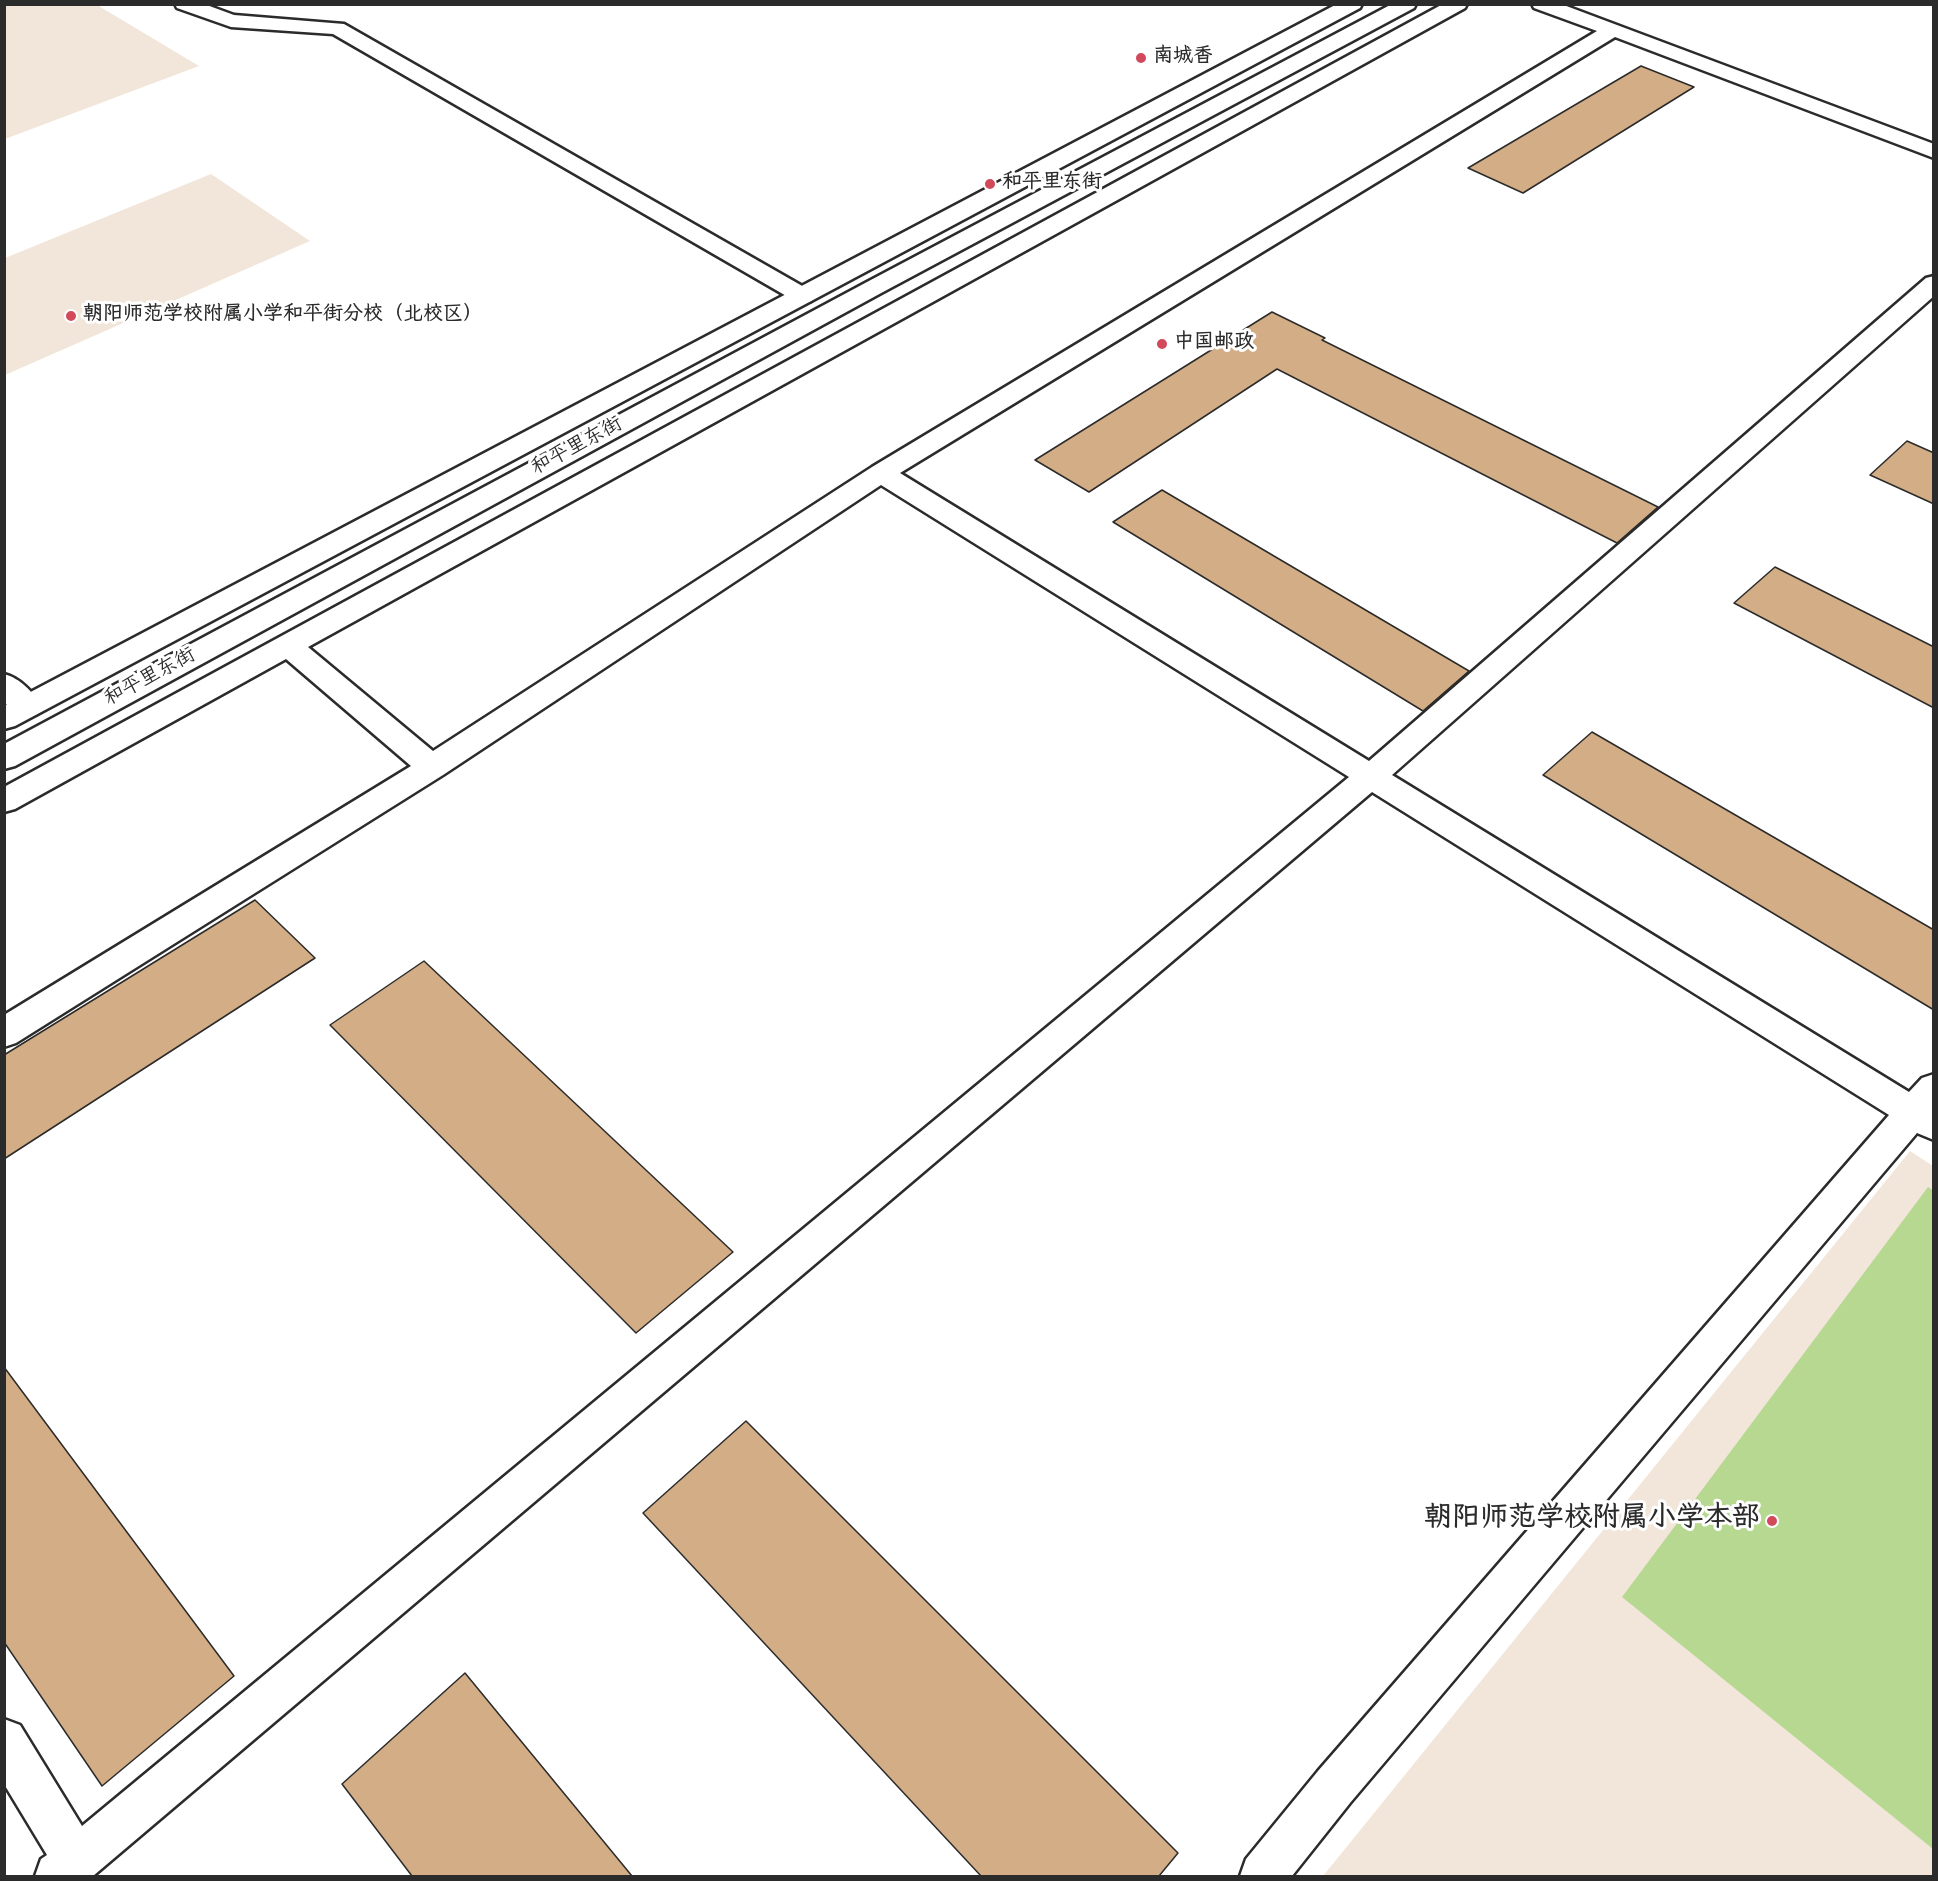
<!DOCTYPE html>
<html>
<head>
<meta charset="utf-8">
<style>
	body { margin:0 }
	#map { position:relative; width:1938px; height:1881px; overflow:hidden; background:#fff; font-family:Dekko,sans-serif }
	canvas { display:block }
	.frame { position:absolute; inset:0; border:6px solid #2b2b2b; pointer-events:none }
</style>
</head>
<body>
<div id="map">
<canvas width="1938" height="1881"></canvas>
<div class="frame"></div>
</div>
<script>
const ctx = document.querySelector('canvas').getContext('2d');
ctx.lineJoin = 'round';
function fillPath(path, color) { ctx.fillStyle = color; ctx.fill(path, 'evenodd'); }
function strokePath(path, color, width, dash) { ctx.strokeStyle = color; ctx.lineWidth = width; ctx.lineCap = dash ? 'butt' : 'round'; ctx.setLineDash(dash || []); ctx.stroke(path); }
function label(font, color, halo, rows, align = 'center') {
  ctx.font = font + ' Dekko,"LXGW WenKai TC",sans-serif'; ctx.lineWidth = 6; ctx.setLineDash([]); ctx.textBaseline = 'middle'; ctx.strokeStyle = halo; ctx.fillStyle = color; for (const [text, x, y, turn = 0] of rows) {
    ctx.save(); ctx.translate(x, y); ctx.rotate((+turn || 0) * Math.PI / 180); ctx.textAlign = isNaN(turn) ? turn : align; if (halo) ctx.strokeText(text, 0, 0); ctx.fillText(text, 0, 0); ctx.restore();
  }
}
fillPath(new Path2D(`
	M 5,4 L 97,5 L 199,66 L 5,139 Z
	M 211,174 L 310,241 L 5,375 L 5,258 Z
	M 1910,1151 L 1933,1166 L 1933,1876 L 1323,1876 Z`), '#f2e6da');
fillPath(new Path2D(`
	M 1928,1187 L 1934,1191 L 1933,1849 L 1622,1597 Z`), '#b7d891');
const building = new Path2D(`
	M 1641,66 L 1694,87 L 1523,193 L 1468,168 Z
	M 1272,312 L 1325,338 L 1322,340 L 1658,507 L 1617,543 L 1277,369 L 1089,492 L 1035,460 Z
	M 1907,441 L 1934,453 L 1934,504 L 1870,475 Z
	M 1162,490 L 1469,671 L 1423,711 L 1113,522 Z
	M 1775,567 L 1934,647 L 1934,708 L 1734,603 Z
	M 1592,732 L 1934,930 L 1934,1010 L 1543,775 Z
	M 255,900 L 315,958 L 4,1159 L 4,1055 Z
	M 424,961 L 733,1252 L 636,1333 L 330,1025 Z
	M 4,1367 L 234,1676 L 102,1786 L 4,1642 Z
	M 746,1421 L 1178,1853 L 1159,1876 L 981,1876 L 643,1513 Z
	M 465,1673 L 632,1876 L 412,1876 L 342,1784 Z`);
fillPath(building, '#d3ad85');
strokePath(building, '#2b2b2b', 1.5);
const street = new Path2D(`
	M 175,4 L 204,4 L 234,15 L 344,24 L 811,291 L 815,296 L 811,301 L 803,303 L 795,301 L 333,34 L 231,27 L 177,8 Z
	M 1443,4 L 1467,4 L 1465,8 L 308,647 L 433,751 L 872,467 L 1597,31 L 1534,8 L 1532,4 L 1561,4 L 1934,144 L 1934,158 L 1615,37 L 900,473 L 1369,761 L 1926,278 L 1934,276 L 1934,296 L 1392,775 L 1909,1092 L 1922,1078 L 1934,1074 L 1934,1140 L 1917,1133 L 1350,1803 L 1292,1876 L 1240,1876 L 1246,1859 L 1318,1771 L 1889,1115 L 1372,792 L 93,1876 L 35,1876 L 41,1859 L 47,1855 L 4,1784 L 4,1719 L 20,1725 L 82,1826 L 1349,777 L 881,485 L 443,775 L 16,1043 L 4,1047 L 4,1015 L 411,766 L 286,659 L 15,809 L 4,812 L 4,787 Z
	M 4,674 C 20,678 34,693 42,707 L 37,714 C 21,719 16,713 4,702 Z`);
const secondary = new Path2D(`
	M 1337,4 L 1362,4 L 1360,8 L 15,726 L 4,729 L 4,706 Z
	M 1392,4 L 1416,4 L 1414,8 L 883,292 L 15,766 L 4,769 L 4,744 L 867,282 Z`);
strokePath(street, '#2b2b2b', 5);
strokePath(secondary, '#2b2b2b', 5);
fillPath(street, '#fff');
fillPath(secondary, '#fff');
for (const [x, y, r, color] of [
	[1141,58,6,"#d1495b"],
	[990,184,6,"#d1495b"],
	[71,316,6,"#d1495b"],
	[1162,344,6,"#d1495b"],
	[1772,1521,6,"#d1495b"]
]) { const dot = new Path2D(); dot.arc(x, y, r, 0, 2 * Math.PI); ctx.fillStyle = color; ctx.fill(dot); strokePath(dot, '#fff', 2); }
label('bold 20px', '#2b2b2b', '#fff', [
	["南城香",1153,58],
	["和平里东街",1002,184],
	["朝阳师范学校附属小学和平街分校（北校区）",83,316],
	["中国邮政",1174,344]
], 'left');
label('20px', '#2b2b2b', '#fff', [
	["和平里东街",578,448,-28],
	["和平里东街",151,679,-28]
]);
label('bold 28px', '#2b2b2b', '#fff', [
	["朝阳师范学校附属小学本部",1760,1521]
], 'right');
</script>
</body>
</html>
